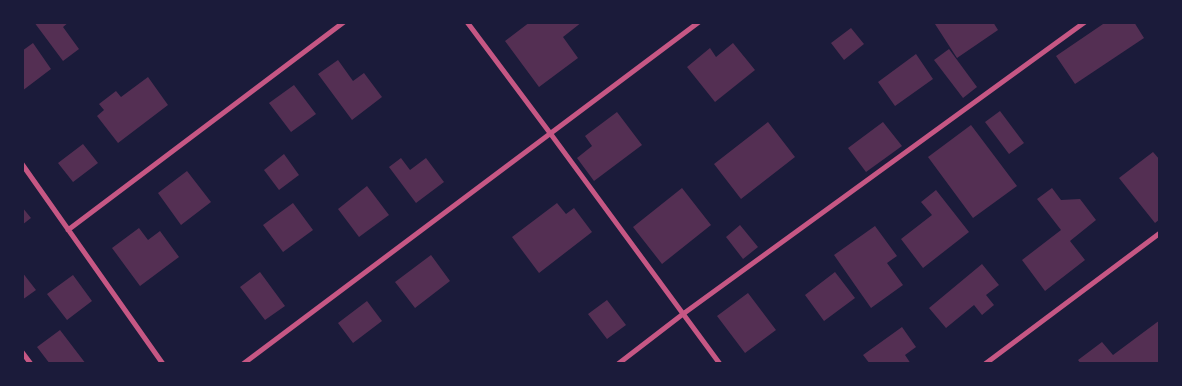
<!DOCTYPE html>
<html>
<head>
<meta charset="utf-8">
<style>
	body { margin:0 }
	#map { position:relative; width:1182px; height:386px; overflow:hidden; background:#1b1b3a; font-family:"PT Sans",sans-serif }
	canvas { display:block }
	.frame { position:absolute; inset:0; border:24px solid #1b1b3a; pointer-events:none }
</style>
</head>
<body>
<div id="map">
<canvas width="1182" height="386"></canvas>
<div class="frame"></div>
</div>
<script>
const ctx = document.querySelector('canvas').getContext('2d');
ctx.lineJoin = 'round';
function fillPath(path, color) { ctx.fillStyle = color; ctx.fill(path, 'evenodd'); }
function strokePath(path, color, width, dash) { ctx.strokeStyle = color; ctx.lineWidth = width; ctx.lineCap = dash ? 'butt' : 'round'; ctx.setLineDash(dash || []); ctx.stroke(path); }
fillPath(new Path2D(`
	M 34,22 L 69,22 L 63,27 L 79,49 L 63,61 Z
	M 530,22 L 582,22 L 563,37 L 578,58 L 539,87 L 505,41 Z
	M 937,22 L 993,22 L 998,30 L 957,58 L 935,24 Z
	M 1106,22 L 1134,22 L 1144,38 L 1075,84 L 1056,56 Z
	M 851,28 L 864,44 L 844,60 L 831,43 Z
	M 33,43 L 51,69 L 22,91 L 22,51 Z
	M 733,43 L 755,70 L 715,102 L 687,67 L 710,48 L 716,57 Z
	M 949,49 L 977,87 L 963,98 L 934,60 Z
	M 916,54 L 933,79 L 895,106 L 878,82 Z
	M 338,60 L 353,81 L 364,73 L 382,97 L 352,120 L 318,74 Z
	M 148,77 L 168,105 L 118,143 L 97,116 L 104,110 L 99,104 L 116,91 L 121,97 Z
	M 294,85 L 316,114 L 291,132 L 269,103 Z
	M 1000,111 L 1024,143 L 1009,154 L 985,122 Z
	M 617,112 L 642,145 L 594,181 L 577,158 L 592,146 L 585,136 Z
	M 768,122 L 795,157 L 741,199 L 714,164 Z
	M 883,122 L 902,146 L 866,172 L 848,148 Z
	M 971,125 L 1017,186 L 973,218 L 928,157 Z
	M 83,144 L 98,163 L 73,182 L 58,163 Z
	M 1153,152 L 1160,160 L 1160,219 L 1155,223 L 1119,178 Z
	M 284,154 L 299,175 L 279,190 L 264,170 Z
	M 401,158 L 410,170 L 426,158 L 444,182 L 416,203 L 389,167 Z
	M 187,171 L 211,202 L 181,225 L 158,193 Z
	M 367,186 L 389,215 L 359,237 L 338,209 Z
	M 682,188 L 711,225 L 662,264 L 633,227 Z
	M 1052,188 L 1061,200 L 1080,199 L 1096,220 L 1070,241 L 1085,260 L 1045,291 L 1022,260 L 1061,230 L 1037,199 Z
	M 936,190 L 969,232 L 923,268 L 901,239 L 932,215 L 921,202 Z
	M 293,203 L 313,230 L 283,252 L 263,225 Z
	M 557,203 L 566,214 L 574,208 L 592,232 L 539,273 L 512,237 Z
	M 22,207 L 31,218 L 22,225 Z
	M 740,225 L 758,247 L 743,259 L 726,237 Z
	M 875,226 L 897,256 L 887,263 L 903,285 L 871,308 L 834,255 Z
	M 139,228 L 148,240 L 160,231 L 179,257 L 140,286 L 112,248 Z
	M 431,255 L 450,281 L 415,308 L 395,282 Z
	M 982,264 L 999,285 L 986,295 L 994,305 L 982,315 L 974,305 L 946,328 L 929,308 Z
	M 22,272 L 36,290 L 22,300 Z
	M 260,272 L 285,306 L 265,320 L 240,287 Z
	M 835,272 L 855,298 L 824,321 L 805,295 Z
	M 73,275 L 92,301 L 67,320 L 47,294 Z
	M 748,293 L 776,330 L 745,353 L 717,316 Z
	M 607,300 L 626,325 L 607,339 L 588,314 Z
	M 367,301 L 382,321 L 353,343 L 338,323 Z
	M 1160,320 L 1159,364 L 1081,364 L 1078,360 L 1102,342 L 1113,355 Z
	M 902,327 L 916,347 L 905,355 L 911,364 L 870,364 L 863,355 Z
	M 60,330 L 86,364 L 50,364 L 37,347 Z`), '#542f53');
strokePath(new Path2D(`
	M 467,22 L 550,133 L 720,364
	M 22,164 L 163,364
	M 68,230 L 344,22
	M 22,352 L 31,364
	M 243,364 L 699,22
	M 618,364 L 683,314 L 1085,22
	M 985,364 L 1160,233`), '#c65784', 5);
</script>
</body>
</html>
